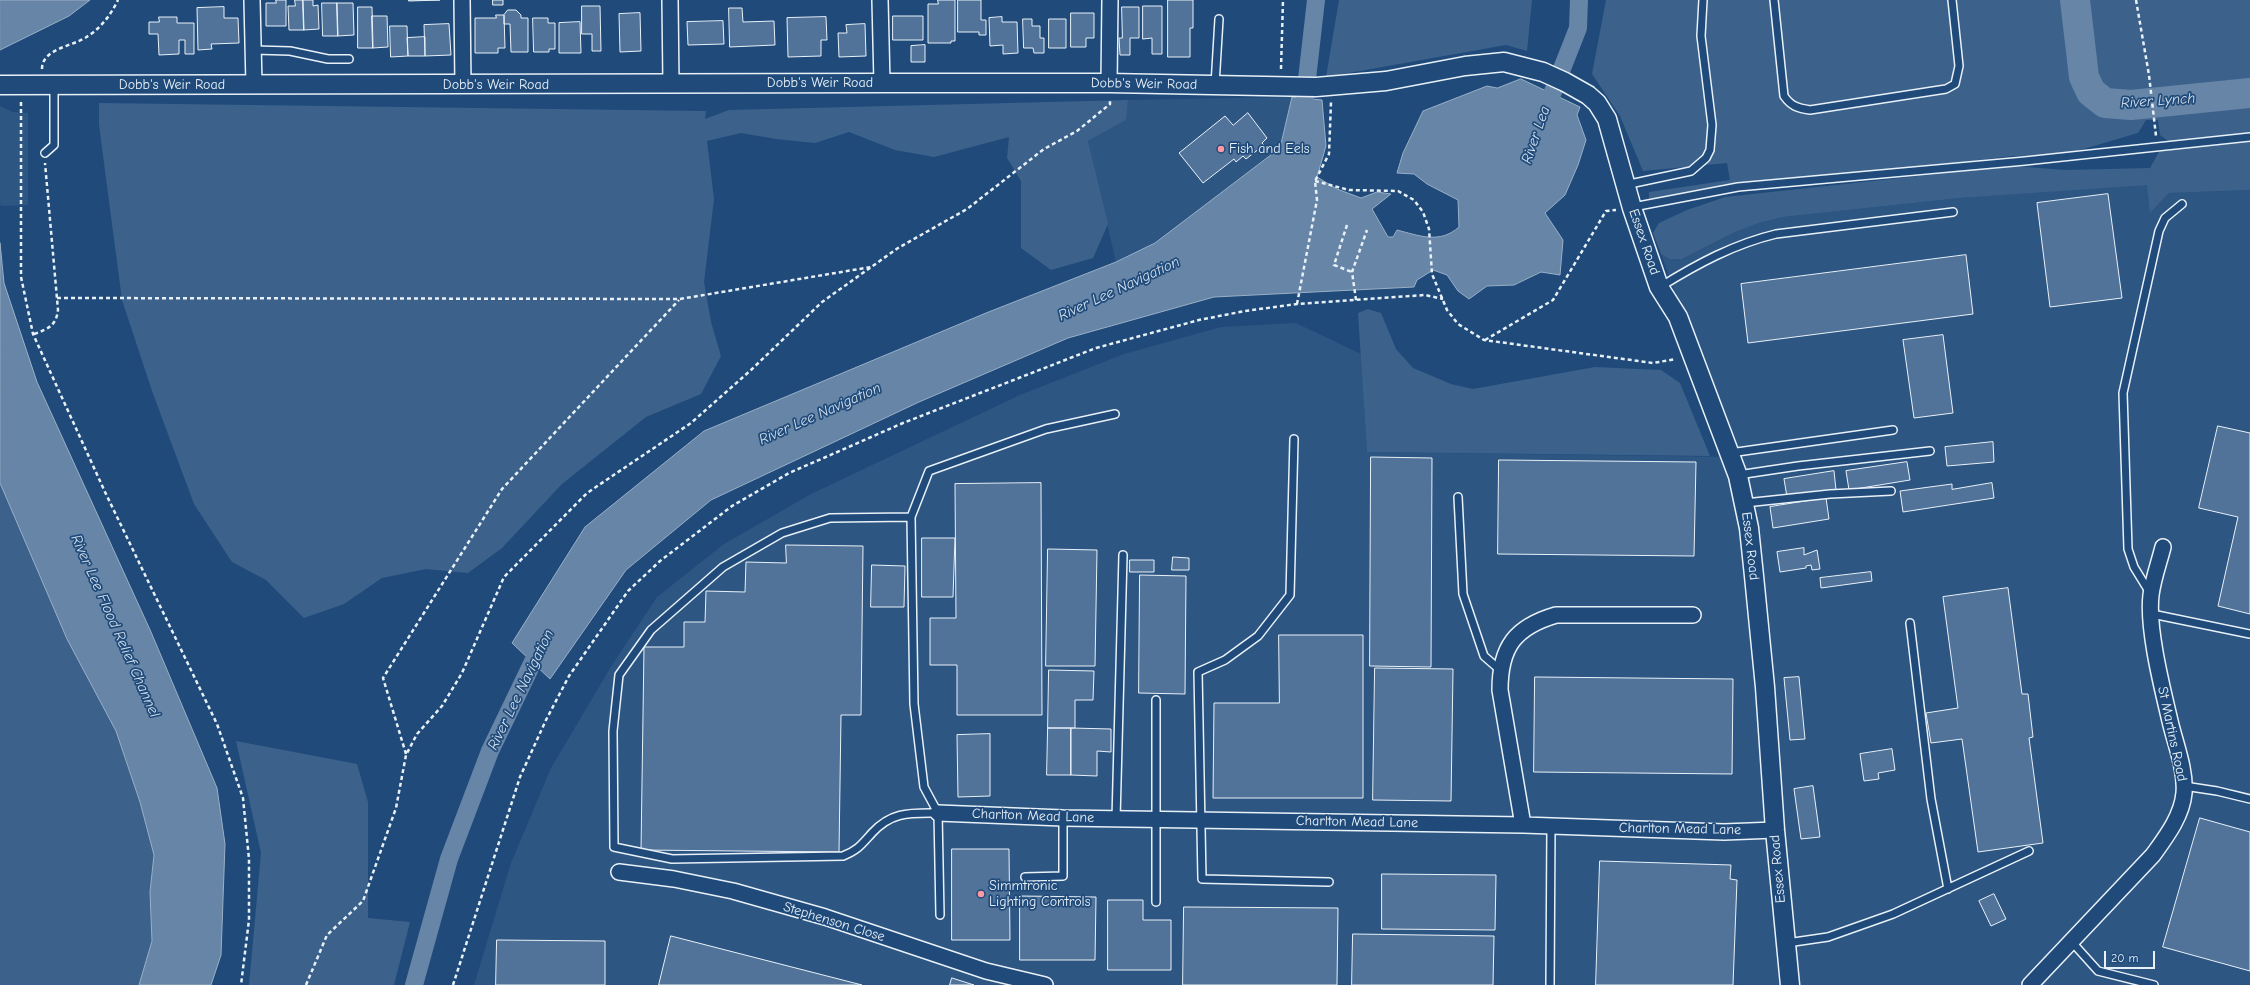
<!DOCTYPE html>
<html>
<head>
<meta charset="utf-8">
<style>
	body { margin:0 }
	#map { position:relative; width:2250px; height:985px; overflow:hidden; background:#1f4a7a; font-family:"Comic Neue",sans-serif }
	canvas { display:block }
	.scale { position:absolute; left:2104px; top:951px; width:51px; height:18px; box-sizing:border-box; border:2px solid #e8f1f8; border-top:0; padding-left:5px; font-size:12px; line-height:14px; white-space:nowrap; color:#e8f1f8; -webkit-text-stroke:3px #1f4a7a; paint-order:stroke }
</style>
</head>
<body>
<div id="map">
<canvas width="2250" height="985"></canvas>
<div class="scale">20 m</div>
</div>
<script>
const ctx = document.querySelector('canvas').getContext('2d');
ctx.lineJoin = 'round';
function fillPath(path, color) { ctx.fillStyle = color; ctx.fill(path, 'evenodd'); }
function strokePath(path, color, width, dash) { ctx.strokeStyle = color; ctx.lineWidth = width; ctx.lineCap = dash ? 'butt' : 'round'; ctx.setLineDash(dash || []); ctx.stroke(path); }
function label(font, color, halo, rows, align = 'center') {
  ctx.font = font + ' "Comic Neue",sans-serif'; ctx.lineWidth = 3.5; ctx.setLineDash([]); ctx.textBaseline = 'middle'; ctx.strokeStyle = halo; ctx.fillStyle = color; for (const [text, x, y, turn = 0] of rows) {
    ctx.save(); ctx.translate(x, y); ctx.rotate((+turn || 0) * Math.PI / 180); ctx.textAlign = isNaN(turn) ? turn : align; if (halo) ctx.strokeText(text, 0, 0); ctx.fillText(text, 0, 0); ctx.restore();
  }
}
fillPath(new Path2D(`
	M 1292,97 L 1280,148 L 1155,243 L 1116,262 L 1088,141 L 1125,120 L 1128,100 Z
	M 0,106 L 13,112 L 28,113 L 28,205 L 2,206 L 0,204 Z
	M 2147,184 L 2151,212 L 2169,193 L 2250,190 L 2250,985 L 474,985 L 511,863 L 551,768 L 612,665 L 657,597 L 724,544 L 811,494 L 1020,395 L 1124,354 L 1221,327 L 1296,323 L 1361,354 L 1367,452 L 1736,457 L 1661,254 L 1670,259 L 1682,259 L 1733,233 L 1759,223 L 1783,217 L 1960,198 Z`), '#2e5683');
fillPath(new Path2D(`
	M 1339,0 L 1532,0 L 1527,51 L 1506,45 L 1326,77 Z
	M 1606,0 L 2250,0 L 2250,134 L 2171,143 L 2160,135 L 2158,120 L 2146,120 L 2138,133 L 2063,155 L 2013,156 L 1649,199 L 1649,192 L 1730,180 L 1727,163 L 1643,171 L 1620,116 L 1592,74 Z
	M 1128,100 L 1126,120 L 1088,141 L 1108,224 L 1093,258 L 1051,270 L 1021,248 L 1021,181 L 1007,158 L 1009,137 L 934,157 L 895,150 L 849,132 L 815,143 L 776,139 L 741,133 L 707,141 L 714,199 L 704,282 L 711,322 L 721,356 L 701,394 L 646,417 L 562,484 L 502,548 L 468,573 L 426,569 L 382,578 L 344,604 L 304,618 L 266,580 L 232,562 L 194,504 L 152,391 L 122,300 L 99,125 L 99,103 L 706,111 L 705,119 L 729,110 Z
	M 2250,141 L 2250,190 L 2169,193 L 2150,213 L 2147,185 L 1960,198 L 1783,217 L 1759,223 L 1733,233 L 1682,259 L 1670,259 L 1661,254 L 1653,233 L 1659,223 L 1687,210 L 1725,197 L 2011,166 L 2066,170 L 2150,168 L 2160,150 Z
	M 1368,309 L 1381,313 L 1396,349 L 1413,368 L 1451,384 L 1473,389 L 1595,367 L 1661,370 L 1680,383 L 1710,456 L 1367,452 L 1358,313 Z
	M 0,483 L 67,639 L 116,731 L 140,802 L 154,855 L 150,892 L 152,941 L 139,985 L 0,985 Z
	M 236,741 L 357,764 L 368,802 L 368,918 L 410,922 L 394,985 L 249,985 L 261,853 Z`), '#3c628c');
const water = new Path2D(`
	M 0,0 L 90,0 L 69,16 L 0,50 Z
	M 1521,79 L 1580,107 L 1577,115 L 1586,140 L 1578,165 L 1565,195 L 1545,213 L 1563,240 L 1560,275 L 1541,272 L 1514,285 L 1487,286 L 1469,299 L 1458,291 L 1447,275 L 1433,270 L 1417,280 L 1414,287 L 1214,297 L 1068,338 L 919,402 L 711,500 L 626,570 L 550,679 L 512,643 L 585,527 L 704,431 L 986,313 L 1116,262 L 1155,243 L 1280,148 L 1292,97 L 1322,100 L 1326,146 L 1317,177 L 1337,189 L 1361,198 L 1377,192 L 1391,194 L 1372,209 L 1388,237 L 1393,237 L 1397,230 C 1420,236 1440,244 1459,227 L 1458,200 L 1427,184 L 1414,174 L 1397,173 L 1403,153 L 1423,111 L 1487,86 L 1497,88 Z
	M 0,243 L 4,283 L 37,382 L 151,632 L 217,788 L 225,844 L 221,955 L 211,985 L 139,985 L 152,941 L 150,892 L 154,855 L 140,802 L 116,731 L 67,639 L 0,483 Z`);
fillPath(water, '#6685a7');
strokePath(water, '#9ab0c7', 1);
strokePath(new Path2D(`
	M 1543,117 L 1578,28 L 1579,0
	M 1302,123 L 1316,0
	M 414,985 L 449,859 L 490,751 L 543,641`), '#6685a7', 18);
strokePath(new Path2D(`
	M 2075,0 L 2084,77 L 2091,92 L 2105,103 L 2131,105 L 2250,93`), '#6685a7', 30);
const building = new Path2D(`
	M 276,0 L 286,0 L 286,26 L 266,26 L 266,3 L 276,3 Z
	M 295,0 L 303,0 L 304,30 L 289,30 L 288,6 L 295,6 Z
	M 303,0 L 313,0 L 313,6 L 318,5 L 319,29 L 304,30 Z
	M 409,0 L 440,0 L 409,1 Z
	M 493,0 L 503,0 L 503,5 L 493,5 Z
	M 938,0 L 955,0 L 955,41 L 951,41 L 951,43 L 928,43 L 928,4 L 938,4 Z
	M 958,0 L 981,0 L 981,20 L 986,20 L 986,35 L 979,35 L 979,32 L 958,32 Z
	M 1168,0 L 1193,0 L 1193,28 L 1190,28 L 1190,57 L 1168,57 Z
	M 322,3 L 337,3 L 338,36 L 323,36 Z
	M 337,3 L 353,3 L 354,35 L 338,36 Z
	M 582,6 L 600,6 L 601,51 L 592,51 L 592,34 L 582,34 Z
	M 1143,6 L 1162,6 L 1162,54 L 1152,54 L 1152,38 L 1143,39 Z
	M 224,7 L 224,18 L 238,18 L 239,43 L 211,44 L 212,49 L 198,50 L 197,8 Z
	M 358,7 L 372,7 L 373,48 L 358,48 Z
	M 1122,7 L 1139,7 L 1139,38 L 1130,38 L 1130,55 L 1120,55 L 1119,38 L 1122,38 Z
	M 729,8 L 742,8 L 743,22 L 774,21 L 775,45 L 730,47 Z
	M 508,10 L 516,10 L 521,15 L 521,18 L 528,18 L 528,52 L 511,52 L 510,24 L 504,24 L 504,15 Z
	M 640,13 L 641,51 L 620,52 L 619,14 Z
	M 1071,13 L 1094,13 L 1094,38 L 1086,38 L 1086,47 L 1071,47 Z
	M 496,15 L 504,15 L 505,48 L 498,48 L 498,53 L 475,53 L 475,18 L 496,18 Z
	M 372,16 L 387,16 L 388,47 L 373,48 Z
	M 893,16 L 923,16 L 923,40 L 893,40 Z
	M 159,17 L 177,17 L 177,23 L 194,23 L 194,54 L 185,54 L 185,40 L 179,40 L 179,54 L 159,55 L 158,34 L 149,34 L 149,22 L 159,22 Z
	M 826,17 L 827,40 L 821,40 L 821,56 L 788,57 L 787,18 Z
	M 1002,17 L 1002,22 L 1017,22 L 1018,53 L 1003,54 L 1003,45 L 990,46 L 989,18 Z
	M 533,18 L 548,18 L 548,23 L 555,23 L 555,49 L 549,49 L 549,52 L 534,52 Z
	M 1023,19 L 1032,19 L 1032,26 L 1040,26 L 1040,38 L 1044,38 L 1044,53 L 1034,53 L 1033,48 L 1024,48 Z
	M 1049,19 L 1066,19 L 1066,48 L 1049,48 Z
	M 723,21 L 724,44 L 688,45 L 687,22 Z
	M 580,22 L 581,53 L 559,53 L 559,23 Z
	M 449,24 L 451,55 L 425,56 L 424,25 Z
	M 865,24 L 866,56 L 839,57 L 838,33 L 847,33 L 846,25 Z
	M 390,26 L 407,26 L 408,56 L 391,57 Z
	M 425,37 L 425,56 L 408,56 L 407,38 Z
	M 925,45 L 925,62 L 911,62 L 911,46 Z
	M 1248,113 L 1267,138 L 1262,143 L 1264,145 L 1246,159 L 1243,156 L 1236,162 L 1234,159 L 1203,183 L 1179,153 L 1225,116 L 1233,125 Z
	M 2108,194 L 2122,298 L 2050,307 L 2037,203 Z
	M 1966,255 L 1973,314 L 1748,343 L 1741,284 Z
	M 1943,335 L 1953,413 L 1914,418 L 1903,340 Z
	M 2218,426 L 2250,433 L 2250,614 L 2218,606 L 2238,517 L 2199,508 Z
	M 1993,442 L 1994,462 L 1947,466 L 1945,447 Z
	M 1371,457 L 1432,458 L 1431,667 L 1370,666 Z
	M 1499,460 L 1696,462 L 1694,556 L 1498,554 Z
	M 1907,462 L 1910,480 L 1849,490 L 1846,471 Z
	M 1834,471 L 1836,490 L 1787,497 L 1784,479 Z
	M 1041,483 L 1042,715 L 957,715 L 957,665 L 930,665 L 930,618 L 956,618 L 955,484 Z
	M 1992,483 L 1994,498 L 1903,512 L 1900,491 L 1952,484 L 1952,489 Z
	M 1826,498 L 1829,519 L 1773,528 L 1770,507 Z
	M 922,538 L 955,538 L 953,597 L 922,597 Z
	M 786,545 L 863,546 L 861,715 L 841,715 L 839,852 L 641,850 L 644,647 L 684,647 L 684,622 L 705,622 L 706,591 L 745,592 L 746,562 L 786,563 Z
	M 1804,548 L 1804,555 L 1817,550 L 1820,569 L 1812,570 L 1811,565 L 1806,566 L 1806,568 L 1780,572 L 1777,552 Z
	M 1048,549 L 1097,550 L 1095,666 L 1046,666 Z
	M 1173,557 L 1189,558 L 1189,570 L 1172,570 Z
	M 1130,560 L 1154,560 L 1154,572 L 1130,572 Z
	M 872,565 L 905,566 L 904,607 L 871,607 Z
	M 1871,572 L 1872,581 L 1821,588 L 1820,578 Z
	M 1140,575 L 1186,576 L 1185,694 L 1139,693 Z
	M 2008,588 L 2022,694 L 2028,694 L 2033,737 L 2029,738 L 2043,843 L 1978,852 L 1962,739 L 1931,743 L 1926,713 L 1958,708 L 1943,597 Z
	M 1279,635 L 1363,635 L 1363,798 L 1213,798 L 1214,703 L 1279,703 Z
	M 1375,668 L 1453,669 L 1451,801 L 1373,800 Z
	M 1049,670 L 1094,671 L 1093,700 L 1075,700 L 1075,728 L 1048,728 Z
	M 1535,677 L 1733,679 L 1732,774 L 1534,772 Z
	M 1799,677 L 1805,739 L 1790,740 L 1784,678 Z
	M 1048,728 L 1071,728 L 1071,775 L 1047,775 Z
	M 1071,728 L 1111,729 L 1111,752 L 1097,751 L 1097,776 L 1071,775 Z
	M 990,734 L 990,796 L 958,797 L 957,735 Z
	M 1892,749 L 1895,770 L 1878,773 L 1879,779 L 1864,781 L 1860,754 Z
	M 1813,786 L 1820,837 L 1801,839 L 1794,789 Z
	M 2200,818 L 2250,832 L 2250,971 L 2163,947 Z
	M 952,849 L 1009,849 L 1010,940 L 952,940 Z
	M 1600,861 L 1731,865 L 1730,879 L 1737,880 L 1733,985 L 1596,985 Z
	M 1382,874 L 1496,875 L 1495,930 L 1382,929 Z
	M 1994,894 L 2006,919 L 1991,926 L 1979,901 Z
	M 1020,896 L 1096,897 L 1095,960 L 1020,960 Z
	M 1108,900 L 1143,900 L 1143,920 L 1171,920 L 1171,970 L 1108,970 Z
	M 1184,907 L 1338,908 L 1337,985 L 1183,985 Z
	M 1353,934 L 1494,936 L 1493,985 L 1352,985 Z
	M 671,936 L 862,985 L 659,985 Z
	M 497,940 L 605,941 L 605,985 L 496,985 Z
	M 952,978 L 974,985 L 950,985 Z`);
fillPath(building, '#517399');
strokePath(building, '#e8f1f8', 1);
const service = new Path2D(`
	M 1774,0 L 1784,96 C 1791,106 1797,108 1810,110 L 1946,89 L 1955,84 L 1959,66 L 1952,0
	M 254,50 L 290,51 L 328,59 L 349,59
	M 1215,85 L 1219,19
	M 45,153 L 54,145 L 54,85
	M 1625,185 L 1691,171 L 1706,158 L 1710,150 L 1712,125 L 1701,36 L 1703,0
	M 1633,207 L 1738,187 L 2025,161 L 2250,137
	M 1660,287 C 1697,264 1734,244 1776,234 L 1953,212
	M 1294,439 L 1290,595 L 1258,636 L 1225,660 L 1198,672 L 1202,879 L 1329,882
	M 1730,453 L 1893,430
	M 1738,475 L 1798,466 L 1930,451
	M 1458,497 L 1463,594 L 1484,656 L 1500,670
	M 1745,503 L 1830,494 L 1891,491
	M 911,517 L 830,518 L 782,533 L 723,567 L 651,630 L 619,675 L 613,731 L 614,847 L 672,859 L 843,856 C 858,850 861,845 872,833 C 892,811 911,813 938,813
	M 2150,593 L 2134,567 L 2128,549 L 2123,393 L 2159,231 L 2165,218 L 2182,204
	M 2152,614 L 2250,634
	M 1910,623 L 1931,799 L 1948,889
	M 2184,786 L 2217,791 L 2250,799
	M 1116,819 L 1123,555
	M 1025,877 L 1063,876 L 1063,818
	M 1156,902 L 1156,700
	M 940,915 L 938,813 L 924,787 L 914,704 L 911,517 L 929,471 L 1046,429 L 1115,414
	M 2071,941 L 2098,971 L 2154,985
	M 1787,943 L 1828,937 L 1893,914 L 2029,851
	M 1550,985 L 1551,826`);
const minor = new Path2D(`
	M 252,0 L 254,85
	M 462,0 L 463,85
	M 670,0 L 671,84
	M 880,0 L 882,83
	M 1109,83 L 1110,0
	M 938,813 L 1063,818 L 1523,825 L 1724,832 L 1775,830
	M 1523,825 L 1500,690 C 1500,647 1515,627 1556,615 L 1693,615
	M 619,872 L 674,879 L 733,891 L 825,917 L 986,971 L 1045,985
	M 2030,985 L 2153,855 C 2166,837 2182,816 2184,793 C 2186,770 2175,743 2170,721 C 2162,687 2147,628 2151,595 C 2153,579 2159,563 2163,547`);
const tertiary = new Path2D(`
	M 0,85 L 882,83 L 1109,83 L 1316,87 L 1386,81 L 1465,66 L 1504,62 L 1543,72 L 1565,82 L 1588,95 L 1597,103 L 1607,119 L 1632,208 L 1659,287 L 1678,317 L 1738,476 L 1749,528 L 1754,576 L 1765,687 L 1775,830 L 1790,985`);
strokePath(service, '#e8f1f8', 10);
strokePath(minor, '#e8f1f8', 18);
strokePath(tertiary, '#e8f1f8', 21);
strokePath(new Path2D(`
	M 2136,0 L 2149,75 L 2156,136
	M 42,69 C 42,48 75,46 88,36 C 102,27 111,14 118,0
	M 1281,69 L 1283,0
	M 21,102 L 21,277 L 33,334 L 105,492 L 217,724 L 243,798 L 249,859 L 249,920 L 241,985
	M 1315,181 L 1349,190 L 1398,191 L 1414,200 L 1423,212 L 1429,229 L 1432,274 L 1447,310 L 1458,324 L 1484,340 L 1653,363 L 1676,359
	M 1347,225 L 1334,265 L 1352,272
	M 57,298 L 680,299 L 871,267
	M 1356,300 L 1352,272 L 1367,230
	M 1297,304 L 1317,200 L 1315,181 L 1329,154 L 1331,102
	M 34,334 C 48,329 56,326 58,310 L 45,163
	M 1485,340 L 1553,300 L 1606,211 L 1616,210
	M 406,754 L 383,678 L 502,489 L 679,300
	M 306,985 L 327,935 L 363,901 L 396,808 L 406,755 L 417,734 L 442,706 L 462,673 L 504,577 L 587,493 L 691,423 L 751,370 L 822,302 L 898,248 L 967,209 L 1044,149 L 1077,131 L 1110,104 L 1110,100
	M 453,985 L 520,777 L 546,720 L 569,676 L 628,591 L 660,561 L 732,506 L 789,473 L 835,453 L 903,423 L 1096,348 L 1199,320 L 1245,311 L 1297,304 L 1425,295 L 1443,299`), '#e8f1f8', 2.5, [4, 3]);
strokePath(service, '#1f4a7a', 7);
strokePath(minor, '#1f4a7a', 15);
strokePath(tertiary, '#1f4a7a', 18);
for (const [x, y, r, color] of [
	[1221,149,4,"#ff9aa2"],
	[981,894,4,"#ff9aa2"]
]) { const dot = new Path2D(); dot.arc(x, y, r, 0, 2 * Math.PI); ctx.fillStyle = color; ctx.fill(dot); strokePath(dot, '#1f4a7a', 1.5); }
label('14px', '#e8f1f8', '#1f4a7a', [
	["Dobb's Weir Road",820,83],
	["Dobb's Weir Road",1144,84,1],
	["Dobb's Weir Road",172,85],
	["Dobb's Weir Road",496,85],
	["Essex Road",1644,242,71],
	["Essex Road",1750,546,83],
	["St Martins Road",2172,734,78],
	["Charlton Mead Lane",1033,816,2],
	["Charlton Mead Lane",1357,822,1],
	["Charlton Mead Lane",1680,829,1],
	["Essex Road",1778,869,-95],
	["Stephenson Close",834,922,17]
]);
label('14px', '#e8f1f8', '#1f4a7a', [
	["Fish and Eels",1229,149],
	["Simmtronic",989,886],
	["Lighting Controls",989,902]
], 'left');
label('italic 15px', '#d4e1ec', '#1f4a7a', [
	["River Lynch",2158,101,-4],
	["River Lea",1536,135,-71],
	["River Lee Navigation",1119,289,-25],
	["River Lee Navigation",820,414,-24],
	["River Lee Flood Relief Channel",115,626,66],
	["River Lee Navigation",521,690,-64]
]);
</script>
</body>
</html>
